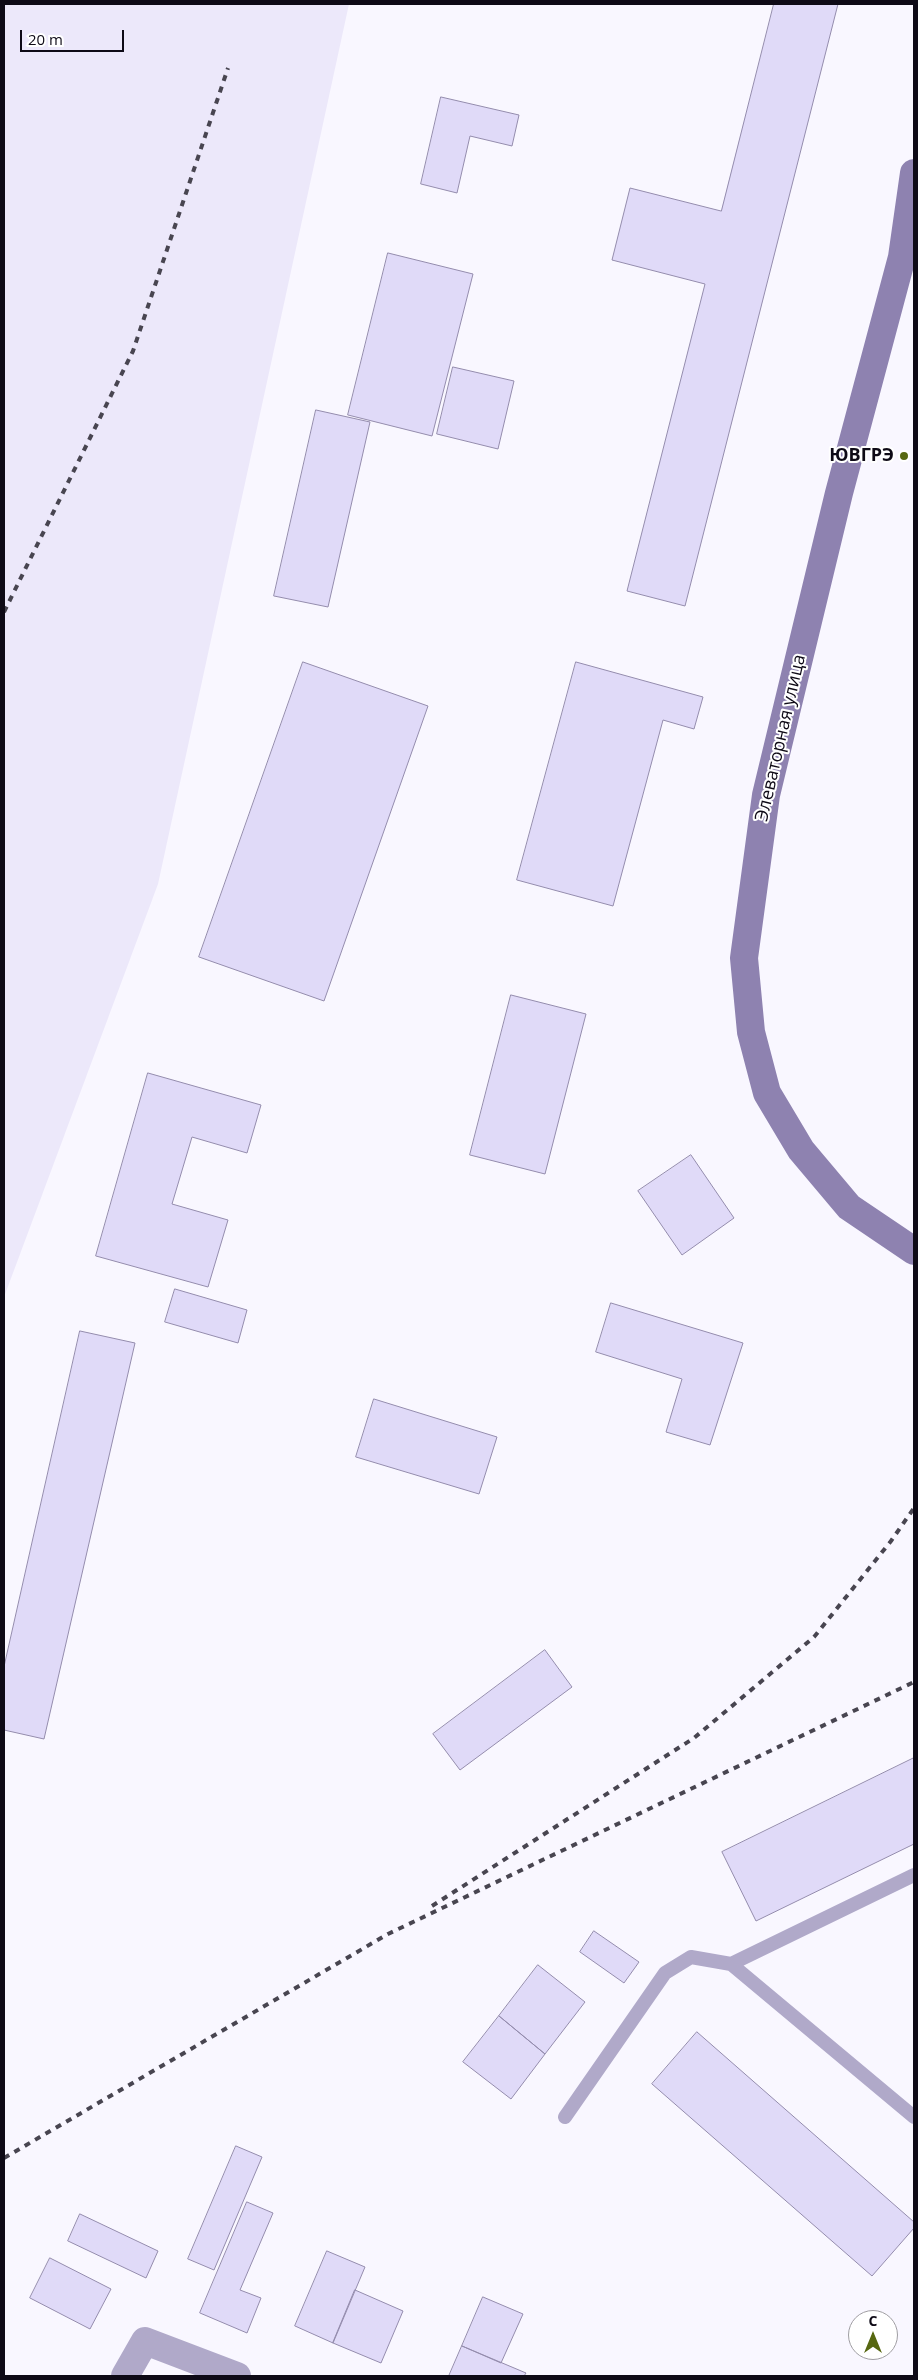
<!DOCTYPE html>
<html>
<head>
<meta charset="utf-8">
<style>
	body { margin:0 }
	#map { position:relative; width:918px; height:2380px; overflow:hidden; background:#f9f7ff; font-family:"Open Sans",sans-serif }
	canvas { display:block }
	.frame { position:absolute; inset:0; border:5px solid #0e0a16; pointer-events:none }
	.north { position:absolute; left:848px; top:2310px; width:50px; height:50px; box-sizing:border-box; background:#fff; border:1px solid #9f9da2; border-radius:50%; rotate:0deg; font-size:14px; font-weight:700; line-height:20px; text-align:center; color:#0e0a16 }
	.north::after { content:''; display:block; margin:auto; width:18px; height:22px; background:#566710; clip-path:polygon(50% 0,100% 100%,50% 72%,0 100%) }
	.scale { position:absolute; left:20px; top:30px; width:104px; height:22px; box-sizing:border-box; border:2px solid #0e0a16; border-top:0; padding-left:6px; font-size:15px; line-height:18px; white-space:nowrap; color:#0e0a16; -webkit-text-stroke:4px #fff; paint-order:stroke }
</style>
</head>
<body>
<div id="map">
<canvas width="918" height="2380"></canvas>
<div class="frame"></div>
<div class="north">С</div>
<div class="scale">20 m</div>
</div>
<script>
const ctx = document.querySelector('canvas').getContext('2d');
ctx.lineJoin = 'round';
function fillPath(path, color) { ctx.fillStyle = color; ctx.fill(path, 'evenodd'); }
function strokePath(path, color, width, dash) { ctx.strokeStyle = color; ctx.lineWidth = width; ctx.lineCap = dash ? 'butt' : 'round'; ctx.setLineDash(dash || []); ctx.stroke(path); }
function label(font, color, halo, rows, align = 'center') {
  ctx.font = font + ' "Open Sans",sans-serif'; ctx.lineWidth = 4; ctx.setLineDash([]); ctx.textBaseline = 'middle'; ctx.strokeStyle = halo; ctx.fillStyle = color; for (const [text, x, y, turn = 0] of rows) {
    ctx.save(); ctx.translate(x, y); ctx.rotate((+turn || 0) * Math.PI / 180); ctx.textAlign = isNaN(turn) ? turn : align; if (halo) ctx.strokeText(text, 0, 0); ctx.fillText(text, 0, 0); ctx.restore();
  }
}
fillPath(new Path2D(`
	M 4,4 L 349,4 L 158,884 L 4,1297 Z`), '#ece8fa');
const building = new Path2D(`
	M 774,4 L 838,4 L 685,606 L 627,591 L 705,284 L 612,260 L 630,188 L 721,211 Z
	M 441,97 L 519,115 L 512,146 L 470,136 L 457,193 L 421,184 Z
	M 388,253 L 473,274 L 432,436 L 348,415 Z
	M 453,367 L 514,381 L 498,449 L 437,434 Z
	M 316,410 L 370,422 L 328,607 L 274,596 Z
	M 303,662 L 428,706 L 324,1001 L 199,957 Z
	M 576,662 L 703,697 L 694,729 L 663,720 L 613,906 L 517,880 Z
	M 511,995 L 586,1014 L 545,1174 L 470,1155 Z
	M 148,1073 L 261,1105 L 247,1153 L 192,1137 L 172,1204 L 228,1220 L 208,1287 L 96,1256 Z
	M 691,1155 L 734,1218 L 682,1255 L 638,1191 Z
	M 175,1289 L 247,1310 L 238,1343 L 165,1322 Z
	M 611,1303 L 743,1343 L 710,1445 L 666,1432 L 682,1379 L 596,1352 Z
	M 80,1331 L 135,1343 L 44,1739 L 4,1730 L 4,1667 Z
	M 374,1399 L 497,1437 L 479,1494 L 356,1457 Z
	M 545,1650 L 572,1687 L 460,1770 L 433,1734 Z
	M 914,1758 L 914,1844 L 756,1921 L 722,1852 Z
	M 594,1931 L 639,1962 L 624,1983 L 580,1952 Z
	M 538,1965 L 585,2002 L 545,2054 L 499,2016 Z
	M 499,2016 L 545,2054 L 511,2099 L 463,2062 Z
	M 697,2032 L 914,2222 L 914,2228 L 872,2276 L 652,2084 Z
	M 236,2146 L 262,2157 L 214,2270 L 188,2259 Z
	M 247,2202 L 273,2213 L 240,2290 L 261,2298 L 247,2333 L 200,2313 Z
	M 80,2214 L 158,2251 L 146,2278 L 68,2241 Z
	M 327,2251 L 365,2267 L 333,2343 L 295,2326 Z
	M 50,2258 L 111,2289 L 90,2329 L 30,2298 Z
	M 355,2290 L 403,2311 L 381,2363 L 333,2343 Z
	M 483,2297 L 523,2314 L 501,2363 L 462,2346 Z
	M 462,2346 L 526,2373 L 524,2376 L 449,2376 Z`);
fillPath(building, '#e0daf8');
strokePath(building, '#948cad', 1);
strokePath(new Path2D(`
	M 914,1875 L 731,1964 L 914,2117
	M 565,2117 L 665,1973 L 691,1957 L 731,1964`), '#b0a9c9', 14);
strokePath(new Path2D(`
	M 125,2376 L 145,2341 L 237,2376`), '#b0a9c9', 28);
strokePath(new Path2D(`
	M 914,173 L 902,257 L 839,493 L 766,795 L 744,958 L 751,1032 L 767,1093 L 801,1150 L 849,1207 L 914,1251`), '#8e82b0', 28);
strokePath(new Path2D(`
	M 4,612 L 133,351 L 228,68
	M 432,1906 L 694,1738 L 814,1637 L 891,1541 L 914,1508
	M 4,2158 L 388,1934 L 914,1682`), '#484550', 4, [6, 6]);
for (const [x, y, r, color] of [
	[904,456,5,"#566710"]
]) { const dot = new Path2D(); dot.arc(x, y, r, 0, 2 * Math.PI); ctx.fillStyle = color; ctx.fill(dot); strokePath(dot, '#fff', 2); }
label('bold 18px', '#0e0a16', '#fff', [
	["ЮВГРЭ",894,456]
], 'right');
label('18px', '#0e0a16', '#fff', [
	["Элеваторная улица",781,738,-77]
]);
</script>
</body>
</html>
